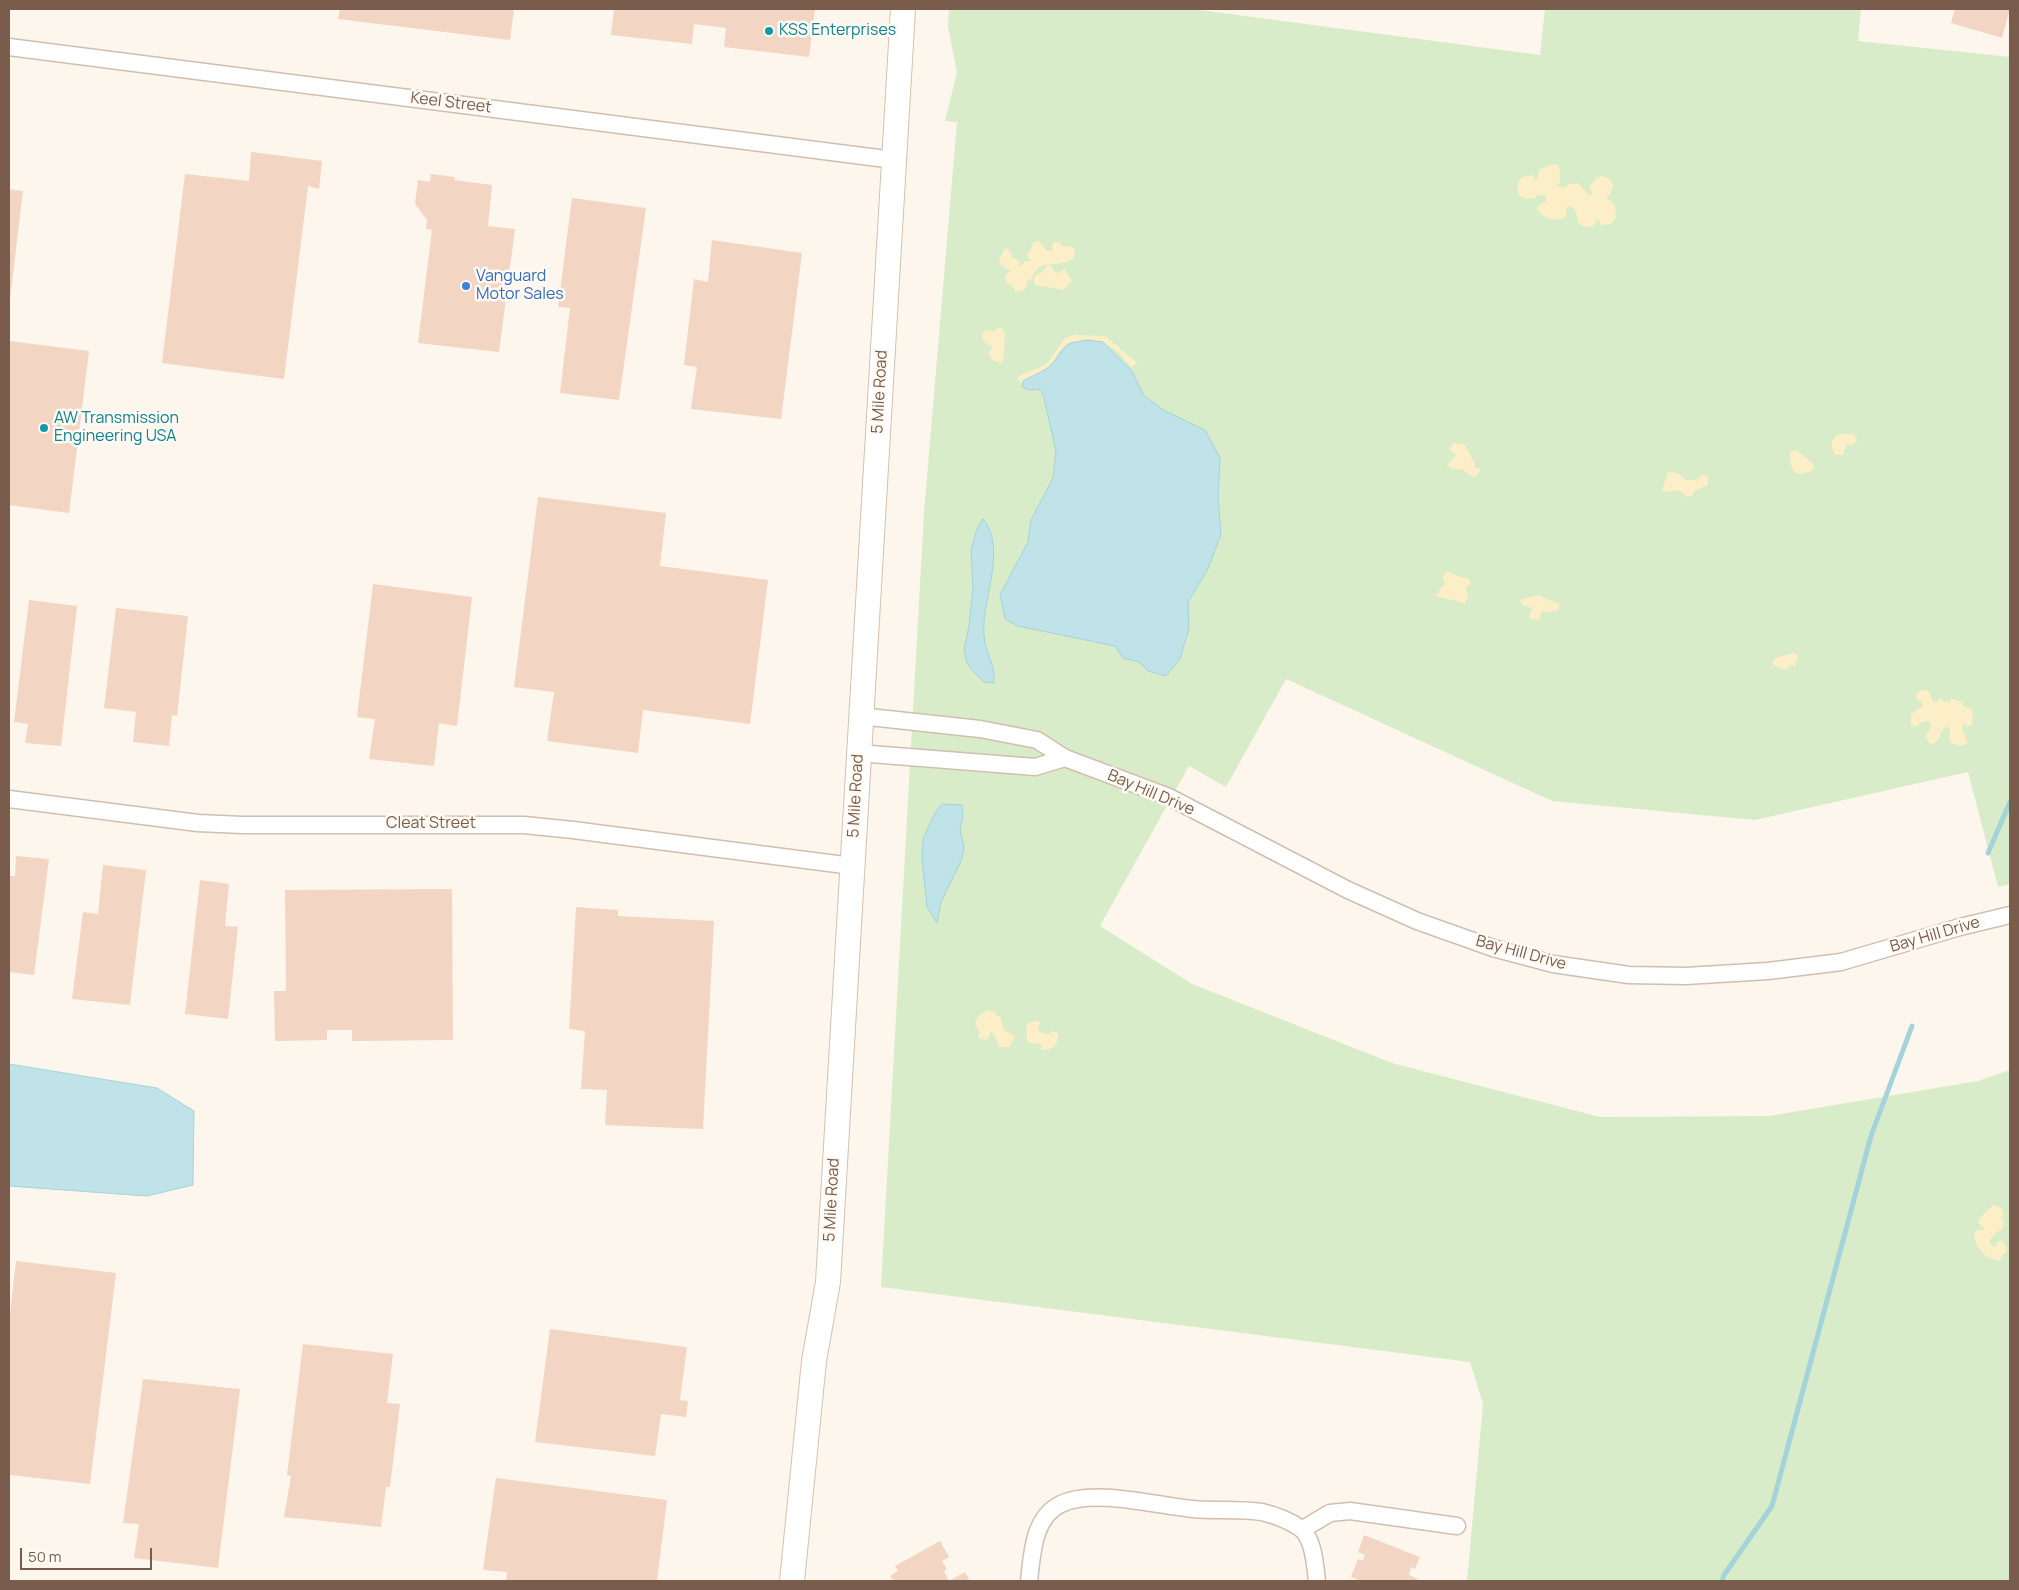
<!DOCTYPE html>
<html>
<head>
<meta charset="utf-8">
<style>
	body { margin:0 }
	#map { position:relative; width:2019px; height:1590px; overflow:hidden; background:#fdf6ec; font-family:Manrope,sans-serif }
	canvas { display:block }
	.frame { position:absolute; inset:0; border:10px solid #7a5c4d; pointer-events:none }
	.scale { position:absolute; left:20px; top:1548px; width:132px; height:22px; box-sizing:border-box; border:2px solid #7a5c4d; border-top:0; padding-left:6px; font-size:15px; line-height:18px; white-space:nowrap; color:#7a5c4d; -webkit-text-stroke:4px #fffaf3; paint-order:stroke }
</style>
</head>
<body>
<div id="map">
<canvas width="2019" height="1590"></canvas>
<div class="frame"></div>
<div class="scale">50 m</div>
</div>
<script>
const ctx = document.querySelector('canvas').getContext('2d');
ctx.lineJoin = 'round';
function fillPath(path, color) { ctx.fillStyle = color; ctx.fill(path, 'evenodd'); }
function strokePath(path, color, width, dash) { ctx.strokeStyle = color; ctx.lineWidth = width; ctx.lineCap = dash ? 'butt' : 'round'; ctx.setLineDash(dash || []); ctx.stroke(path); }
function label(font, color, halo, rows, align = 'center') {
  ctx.font = font + ' Manrope,sans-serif'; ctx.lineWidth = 5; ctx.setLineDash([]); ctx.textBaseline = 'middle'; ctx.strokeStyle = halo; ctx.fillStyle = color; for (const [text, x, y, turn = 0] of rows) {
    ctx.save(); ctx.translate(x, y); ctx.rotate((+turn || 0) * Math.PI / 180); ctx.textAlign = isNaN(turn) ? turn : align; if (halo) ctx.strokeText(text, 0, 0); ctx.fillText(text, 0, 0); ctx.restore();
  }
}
fillPath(new Path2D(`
	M 949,9 L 1192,9 L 1540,55 L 1545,9 L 1861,9 L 1858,41 L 2010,57 L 2010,884 L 1998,887 L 1968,772 L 1755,820 L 1552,801 L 1286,679 L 1226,787 L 1189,766 L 1100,926 L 1192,984 L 1392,1063 L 1600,1117 L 1769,1116 L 1978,1081 L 2010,1070 L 2010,1581 L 1467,1581 L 1483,1404 L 1470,1362 L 881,1287 L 924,512 L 957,122 L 945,121 L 957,72 L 948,27 Z`), '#d8ecc9');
fillPath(new Path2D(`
	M 1553,164 L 1558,165 L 1560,170 L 1560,182 L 1556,186 L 1565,188 L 1568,184 L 1578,183 L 1589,195 L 1592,194 L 1590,186 L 1596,178 L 1602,176 L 1610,179 L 1613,185 L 1610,196 L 1605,197 L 1615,205 L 1616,217 L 1613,222 L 1610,224 L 1601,225 L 1599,220 L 1597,220 L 1593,227 L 1582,226 L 1578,223 L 1576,212 L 1571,206 L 1566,208 L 1567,214 L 1565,218 C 1554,221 1543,220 1537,209 L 1538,206 L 1547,200 L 1544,195 L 1539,195 L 1535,198 L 1527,199 L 1519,195 L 1517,185 L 1522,177 L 1533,175 L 1536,182 L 1540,169 Z
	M 1039,241 L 1047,251 L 1054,250 L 1051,247 L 1054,242 L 1059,242 L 1063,247 L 1072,246 L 1075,251 L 1074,258 C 1057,271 1041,254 1031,280 L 1028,279 L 1027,286 L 1024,290 L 1016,292 L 1013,286 L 1006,282 L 1005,276 L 1010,271 L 1000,264 L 999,261 L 1005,248 L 1010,250 L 1012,257 L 1020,261 L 1019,265 L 1021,266 L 1025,261 L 1031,261 L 1027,256 L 1034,242 Z
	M 1048,265 L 1052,266 L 1054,272 L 1058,273 L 1065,269 L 1072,281 L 1063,290 L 1035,285 L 1033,279 L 1037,274 L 1042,272 Z
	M 998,328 L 1001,328 L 1005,333 C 1004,342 1005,355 1002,363 C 995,362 992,360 988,354 L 992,348 L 992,346 L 988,345 L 982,339 L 983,332 L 987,330 L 995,331 Z
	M 1073,335 L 1105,336 L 1137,363 L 1131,367 L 1118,352 L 1103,342 L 1088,340 L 1069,342 L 1059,352 L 1050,366 L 1021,383 L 1018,380 L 1018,377 C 1026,370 1038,371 1047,363 C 1057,354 1059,339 1073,335 Z
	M 1838,434 L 1853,434 L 1857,440 L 1853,445 L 1846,445 L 1843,455 L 1835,455 L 1832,448 L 1832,441 Z
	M 1454,443 L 1464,444 L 1474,461 L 1475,467 L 1481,469 L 1478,474 L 1473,477 L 1463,470 L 1454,469 L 1447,465 L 1456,455 L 1449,449 Z
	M 1797,450 L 1812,463 L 1814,467 L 1812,471 L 1800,474 L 1794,472 L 1791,466 L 1790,452 Z
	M 1668,472 L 1678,473 L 1685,480 L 1696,480 L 1703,475 L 1708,476 L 1708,485 L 1694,491 L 1693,495 L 1688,497 L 1679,490 L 1666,492 L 1662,490 Z
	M 1447,571 L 1460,577 L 1468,578 L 1471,583 L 1466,588 L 1468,598 L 1465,604 C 1454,599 1444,600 1434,595 L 1438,594 L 1440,588 L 1445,585 L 1443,576 Z
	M 1538,595 L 1559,604 L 1558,610 L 1547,612 L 1542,611 L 1540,617 L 1537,620 L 1530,619 L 1529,614 L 1533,608 L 1523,606 L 1520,600 Z
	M 1793,653 L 1798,655 L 1795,666 L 1791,665 L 1785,670 L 1772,664 L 1775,658 Z
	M 1921,690 L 1929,691 L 1933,702 L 1936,703 L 1940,699 L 1950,703 L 1950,699 L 1963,702 L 1963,706 L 1972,709 L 1973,721 L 1971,726 L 1966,726 L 1964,722 L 1962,728 L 1968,743 L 1961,746 L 1951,743 L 1949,738 L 1950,730 L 1947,726 C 1940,730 1941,738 1934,744 L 1929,743 L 1925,736 L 1930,730 L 1930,722 L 1924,721 L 1915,727 L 1911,725 L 1911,715 L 1917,709 L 1923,706 L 1922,702 L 1916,699 L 1916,695 Z
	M 990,1010 L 996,1012 L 996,1016 L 1000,1016 L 1004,1030 L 1013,1035 L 1014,1039 L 1009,1047 L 999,1047 L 996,1038 L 991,1031 L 987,1040 L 979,1038 L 979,1030 L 975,1025 C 976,1016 982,1012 990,1010 Z
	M 1035,1021 L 1040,1022 L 1038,1029 L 1040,1032 L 1048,1034 L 1053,1031 L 1058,1034 C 1059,1045 1052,1051 1041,1050 L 1041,1044 L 1030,1043 L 1027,1041 C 1027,1032 1022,1023 1035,1021 Z
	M 1995,1205 L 2002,1208 L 2004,1215 L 2000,1219 L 2004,1219 L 2003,1229 L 1997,1232 L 1989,1241 L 1993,1246 L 1996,1246 L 1998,1241 L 2003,1241 L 2007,1250 L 1999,1261 C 1984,1258 1976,1249 1974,1234 L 1977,1230 L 1984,1230 L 1984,1228 L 1978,1223 C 1980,1214 1987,1213 1992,1206 Z`), '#fcefc7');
const water = new Path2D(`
	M 1088,340 L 1103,342 L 1132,371 L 1144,396 L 1165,411 L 1205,430 L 1220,458 L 1218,496 L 1221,534 L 1208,569 L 1188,602 L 1189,628 L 1180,659 L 1166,676 L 1148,671 L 1139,662 L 1123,658 L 1115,646 L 1018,626 L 1005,619 L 1000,595 L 1028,542 L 1031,520 L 1053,478 L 1056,451 L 1043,394 L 1038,389 L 1029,390 L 1022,387 L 1023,381 C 1031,376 1044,372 1051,365 C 1068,347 1058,344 1088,340 Z
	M 983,519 C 1008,548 981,601 984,635 C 985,652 996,667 994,683 L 984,682 L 974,672 L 967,663 L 964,650 L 969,625 L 973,589 L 971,550 L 977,529 Z
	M 942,804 L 962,805 L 963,818 L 960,829 L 964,847 L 962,859 L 941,902 L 937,923 L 927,907 L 922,858 L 923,839 L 934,815 Z
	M 9,1064 L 157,1088 L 194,1111 L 193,1185 L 147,1196 L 9,1186 Z`);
fillPath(water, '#bfe3e8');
strokePath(water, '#a5d3da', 1);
strokePath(new Path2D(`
	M 1988,853 L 2010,802
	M 1722,1581 L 1724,1575 L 1772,1506 L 1871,1136 L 1912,1026`), '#a5d3da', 5);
fillPath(new Path2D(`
	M 340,9 L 514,9 L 510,40 L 338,19 Z
	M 614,9 L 815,9 L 809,57 L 724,47 L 726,28 L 694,24 L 692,44 L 611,35 Z
	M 1955,9 L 2010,9 L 2002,38 L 1951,23 Z
	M 251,152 L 322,161 L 319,189 L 308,186 L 284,379 L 162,363 L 185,174 L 249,181 Z
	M 431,174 L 455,177 L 454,180 L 492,185 L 488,226 L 515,229 L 499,352 L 418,343 L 432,230 L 426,229 L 427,220 L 415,204 L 418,180 L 430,182 Z
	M 9,189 L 23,191 L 10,299 L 9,299 Z
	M 572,198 L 646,208 L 619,400 L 560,393 L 570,308 L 558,307 Z
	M 712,240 L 802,253 L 781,419 L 691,409 L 697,367 L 684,365 L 694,279 L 708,282 Z
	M 9,341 L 89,351 L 69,513 L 9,505 Z
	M 538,497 L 666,513 L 660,566 L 768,580 L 750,724 L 643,710 L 638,753 L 547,741 L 554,692 L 514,687 Z
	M 373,584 L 472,597 L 457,726 L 439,723 L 434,766 L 369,759 L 375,719 L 357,717 Z
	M 29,600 L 77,606 L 61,746 L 25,743 L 28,724 L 14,722 Z
	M 116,608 L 188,616 L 177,716 L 172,715 L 169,746 L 133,742 L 136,712 L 104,708 Z
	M 16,856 L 49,859 L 34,975 L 9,972 L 9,876 L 15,876 Z
	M 103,865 L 146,870 L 130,1005 L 72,999 L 83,912 L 98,914 Z
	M 200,880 L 229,884 L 225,926 L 238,927 L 228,1019 L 185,1014 Z
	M 452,889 L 453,1040 L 352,1041 L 352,1030 L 327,1030 L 327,1040 L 275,1041 L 274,991 L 286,991 L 285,890 Z
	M 576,907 L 618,910 L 618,916 L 714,921 L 703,1129 L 605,1125 L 607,1090 L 581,1089 L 585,1031 L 569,1029 Z
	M 16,1261 L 116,1273 L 90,1484 L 10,1475 L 9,1479 L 9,1322 Z
	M 550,1329 L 687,1347 L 680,1400 L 688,1401 L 686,1417 L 661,1414 L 655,1456 L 535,1442 Z
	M 303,1344 L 393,1354 L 387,1403 L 400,1404 L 390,1487 L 386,1487 L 381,1527 L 284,1517 L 291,1476 L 287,1475 Z
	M 143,1379 L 240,1389 L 218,1568 L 134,1558 L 139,1524 L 123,1523 Z
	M 496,1478 L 667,1500 L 657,1581 L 506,1581 L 507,1572 L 483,1570 Z
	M 1364,1535 L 1420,1557 L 1415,1569 L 1411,1567 L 1409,1575 L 1420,1580 L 1420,1581 L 1361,1581 L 1351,1577 L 1358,1559 L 1363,1561 L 1365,1555 L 1358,1552 Z
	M 940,1541 L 949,1557 L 942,1561 L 947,1569 L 944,1571 L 949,1581 L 965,1572 L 970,1581 L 893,1581 L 890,1576 L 898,1571 L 895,1566 Z`), '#f3d5c3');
const street = new Path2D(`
	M 9,47 L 894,160
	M 860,716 L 980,729 L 1037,740 L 1065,758 L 1169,797 L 1348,890 L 1417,921 L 1493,948 L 1553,964 L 1629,975 L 1686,976 L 1768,971 L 1841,962 L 1960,927 L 2010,915
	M 858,753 L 1035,767 L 1065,758
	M 9,799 L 198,823 L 243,825 L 524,825 L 573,830 L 852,866
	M 1303,1529 L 1330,1513 L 1350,1511 L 1457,1526
	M 1029,1581 C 1032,1555 1033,1517 1061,1504 C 1093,1488 1158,1506 1193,1509 C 1215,1511 1239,1509 1262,1512 C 1274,1515 1290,1521 1300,1528 C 1314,1538 1315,1566 1317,1581`);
const secondary = new Path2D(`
	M 792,1581 L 814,1361 L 828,1282 L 903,9`);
strokePath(street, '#d1beb0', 19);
strokePath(secondary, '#d6c0b0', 26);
strokePath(street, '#fff', 16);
strokePath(secondary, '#fff', 24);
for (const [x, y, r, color] of [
	[769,31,5,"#0f9aa8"],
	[466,286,5,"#3f7fe0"],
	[44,428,5,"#0f9aa8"]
]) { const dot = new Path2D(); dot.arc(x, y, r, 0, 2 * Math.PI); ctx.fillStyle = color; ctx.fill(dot); strokePath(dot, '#fffaf3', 2); }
label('16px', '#0d838f', '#fffaf3', [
	["KSS Enterprises",779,31],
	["AW Transmission",54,419],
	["Engineering USA",54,437]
], 'left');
label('16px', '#7a5c4d', '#fffaf3', [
	["Keel Street",451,103,7],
	["5 Mile Road",880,392,-87],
	["Bay Hill Drive",1151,793,23],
	["5 Mile Road",856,796,-87],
	["Cleat Street",431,824],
	["Bay Hill Drive",1935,935,-16],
	["Bay Hill Drive",1521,953,15],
	["5 Mile Road",832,1200,-87]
]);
label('16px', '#366cbe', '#fffaf3', [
	["Vanguard",476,277],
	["Motor Sales",476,295]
], 'left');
</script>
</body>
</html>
